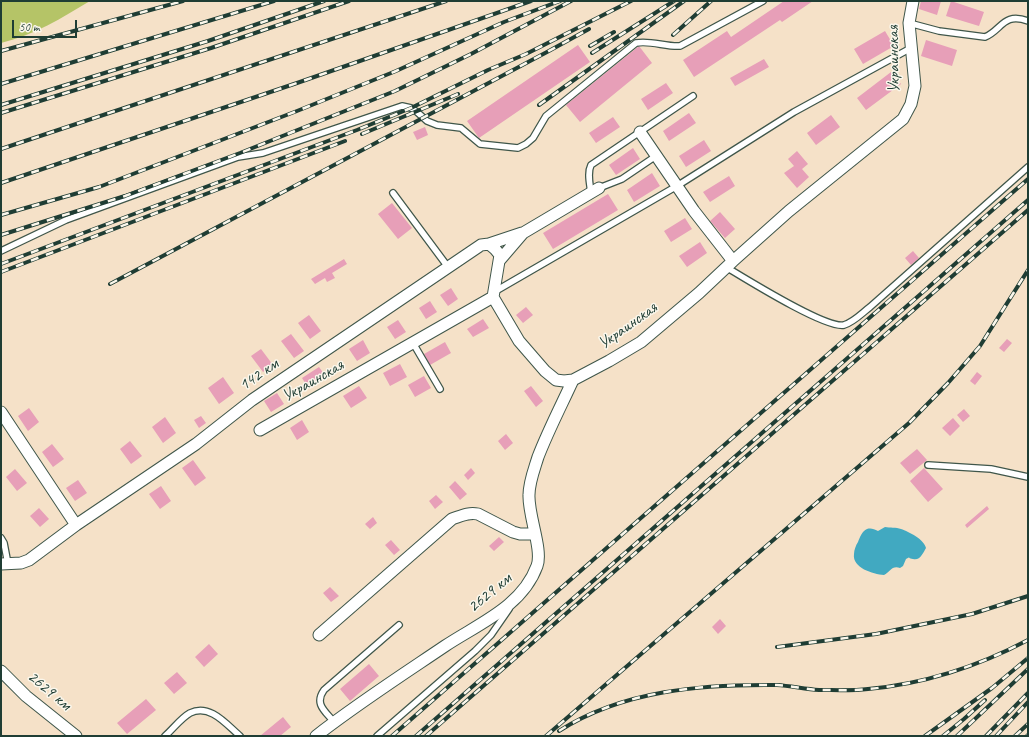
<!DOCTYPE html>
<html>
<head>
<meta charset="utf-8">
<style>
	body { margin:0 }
	#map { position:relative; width:1029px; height:737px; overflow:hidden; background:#f5e1c8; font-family:Caveat,sans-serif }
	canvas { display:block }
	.frame { position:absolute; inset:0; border:2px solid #1f3d34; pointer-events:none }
	.scale { position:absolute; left:12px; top:20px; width:65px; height:18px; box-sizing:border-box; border:2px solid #1f3d34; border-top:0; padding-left:5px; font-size:12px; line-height:14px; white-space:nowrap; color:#1f3d34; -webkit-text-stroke:3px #fbf7ec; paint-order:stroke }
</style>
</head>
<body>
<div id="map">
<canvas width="1029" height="737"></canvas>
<div class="frame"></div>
<div class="scale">50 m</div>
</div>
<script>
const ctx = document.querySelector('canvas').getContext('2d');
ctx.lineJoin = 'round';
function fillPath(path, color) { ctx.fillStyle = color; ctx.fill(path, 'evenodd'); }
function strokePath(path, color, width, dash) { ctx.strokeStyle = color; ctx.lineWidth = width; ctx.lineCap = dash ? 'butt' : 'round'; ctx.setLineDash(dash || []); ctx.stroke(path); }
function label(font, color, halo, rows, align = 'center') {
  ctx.font = font + ' Caveat,sans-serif'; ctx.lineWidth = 3; ctx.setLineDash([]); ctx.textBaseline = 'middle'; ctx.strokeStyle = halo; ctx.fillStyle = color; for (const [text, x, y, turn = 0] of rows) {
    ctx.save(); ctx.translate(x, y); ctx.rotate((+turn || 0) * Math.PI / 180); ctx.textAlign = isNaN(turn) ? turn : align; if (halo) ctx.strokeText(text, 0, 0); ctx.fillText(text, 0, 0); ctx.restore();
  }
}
fillPath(new Path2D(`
	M 1,1 L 90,1 C 62,18 34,35 1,43 Z`), '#b5c467');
fillPath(new Path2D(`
	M 885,527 C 890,528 896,527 901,529 C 909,532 924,539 926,548 C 923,553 920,561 913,559 C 906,558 912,556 906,559 L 903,566 L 900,568 C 892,565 890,572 884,575 C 873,574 852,568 854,554 C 854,550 856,545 858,542 C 860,537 862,531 867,529 C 871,528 874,529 878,531 Z`), '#41a9c1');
fillPath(new Path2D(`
	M 784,1 L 813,1 L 782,22 L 780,20 L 694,77 L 683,60 L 727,31 L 731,37 Z
	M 921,1 L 941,1 L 937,15 L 919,9 Z
	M 951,1 L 984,12 L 979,26 L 946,16 Z
	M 885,31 L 894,46 L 863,64 L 854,49 Z
	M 926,40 L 957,50 L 952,66 L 921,56 Z
	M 578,45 L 590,62 L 479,138 L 467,121 Z
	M 639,46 L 652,63 L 580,122 L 566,105 Z
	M 764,59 L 769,67 L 735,86 L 730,78 Z
	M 891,72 L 901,84 L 866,110 L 857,98 Z
	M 666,83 L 673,93 L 648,110 L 641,99 Z
	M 689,113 L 696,123 L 669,141 L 663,131 Z
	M 831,115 L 840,127 L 816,145 L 807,133 Z
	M 613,117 L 620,127 L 596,143 L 589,133 Z
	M 425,127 L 428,135 L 417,140 L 413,132 Z
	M 704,140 L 711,151 L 686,167 L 679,156 Z
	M 633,148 L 640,159 L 616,175 L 609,165 Z
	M 797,151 L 808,164 L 802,169 L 809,177 L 797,188 L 784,173 L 794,166 L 788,159 Z
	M 652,173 L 660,186 L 634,202 L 627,190 Z
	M 729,176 L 735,186 L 710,202 L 703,192 Z
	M 608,194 L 618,210 L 553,249 L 543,233 Z
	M 392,203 L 412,228 L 398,239 L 378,214 Z
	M 720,212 L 735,229 L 725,238 L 710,221 Z
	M 685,218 L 692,229 L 671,242 L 664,231 Z
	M 700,242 L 707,253 L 687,267 L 679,256 Z
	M 913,251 L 919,258 L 911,265 L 905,258 Z
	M 344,259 L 347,264 L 332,273 L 335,278 L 327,282 L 325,278 L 315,284 L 311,279 Z
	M 451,288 L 458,299 L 448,306 L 440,295 Z
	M 430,301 L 437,312 L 426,319 L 419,308 Z
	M 526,307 L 533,315 L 523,323 L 516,315 Z
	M 309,315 L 321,331 L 310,339 L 298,323 Z
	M 483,319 L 489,328 L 473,337 L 467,329 Z
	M 398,320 L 406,332 L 395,339 L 387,327 Z
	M 291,334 L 304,351 L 294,358 L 281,341 Z
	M 1007,339 L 1012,343 L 1004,352 L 999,348 Z
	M 363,340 L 370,353 L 357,361 L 349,349 Z
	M 445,342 L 451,353 L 430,365 L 424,354 Z
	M 261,349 L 273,365 L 263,372 L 251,356 Z
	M 400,364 L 407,377 L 390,386 L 383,373 Z
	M 319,367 L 327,378 L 309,389 L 302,378 Z
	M 977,372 L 982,376 L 975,385 L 970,381 Z
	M 424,376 L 431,388 L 415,397 L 408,385 Z
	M 223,377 L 234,393 L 219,404 L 208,388 Z
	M 359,386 L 367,398 L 351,408 L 343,396 Z
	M 531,386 L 543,401 L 536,407 L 524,391 Z
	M 277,393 L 284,404 L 271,412 L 264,401 Z
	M 29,408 L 39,422 L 28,431 L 18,416 Z
	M 964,409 L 970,416 L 963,422 L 957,415 Z
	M 201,416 L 206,423 L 199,428 L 194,420 Z
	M 165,417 L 176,433 L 163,443 L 152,427 Z
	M 953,418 L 960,426 L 950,436 L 942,428 Z
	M 302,420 L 309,432 L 297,440 L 290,428 Z
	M 506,434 L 513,443 L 505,450 L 498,441 Z
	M 130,441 L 142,456 L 131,464 L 120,449 Z
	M 52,444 L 64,459 L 53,467 L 42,452 Z
	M 917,449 L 927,460 L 910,474 L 900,463 Z
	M 193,460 L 206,478 L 195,486 L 182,468 Z
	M 471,468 L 475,473 L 468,480 L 464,475 Z
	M 924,468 L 943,489 L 928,502 L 910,481 Z
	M 15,469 L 27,483 L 17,491 L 6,477 Z
	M 78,480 L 87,493 L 75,501 L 66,488 Z
	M 455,481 L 467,494 L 460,500 L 449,487 Z
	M 161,486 L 171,501 L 160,509 L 149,494 Z
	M 436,495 L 443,502 L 435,509 L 429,501 Z
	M 987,506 L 989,509 L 967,528 L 965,525 Z
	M 39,508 L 49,519 L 40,527 L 30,516 Z
	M 373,517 L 377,523 L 370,529 L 365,524 Z
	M 499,537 L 504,542 L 494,551 L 489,546 Z
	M 391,540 L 400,550 L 394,555 L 385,545 Z
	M 330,587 L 339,596 L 331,602 L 323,593 Z
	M 720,619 L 726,626 L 718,634 L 712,627 Z
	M 209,644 L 218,654 L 204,667 L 195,657 Z
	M 369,664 L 379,676 L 350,701 L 340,689 Z
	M 177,672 L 187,683 L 174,694 L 164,683 Z
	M 146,699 L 156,710 L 127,734 L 117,723 Z
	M 283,717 L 291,727 L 280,736 L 260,736 Z`), '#e79fb8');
const service = new Path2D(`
	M 909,23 L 939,31 L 985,37 C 1002,30 1003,12 1028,21
	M 599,188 L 622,179 L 656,156
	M 393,193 L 448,267
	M 591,193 C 590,184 587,173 591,165 L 693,96
	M 1,251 L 66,220 L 238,157 L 263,153 L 402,106 L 411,108 L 417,112 L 427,121 L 437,125 L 461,128 L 480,144 L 518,148 L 526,144 L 533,138 L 546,116 L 636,43 C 650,40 666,47 680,46 L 763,1
	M 726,267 C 746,279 826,329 844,325 C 854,322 862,313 870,307 L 1028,167
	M 494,292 L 677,186 L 794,112 L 911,48
	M 413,343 L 440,389
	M 928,465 L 991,469 L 1028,477
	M 1,538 L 4,543 L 8,564
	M 334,722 C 325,711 314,704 324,690 L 399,625
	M 165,736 C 173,729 181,718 190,713 C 210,703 227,725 240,736
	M 377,736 L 475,651 L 491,635 L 509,609`);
const minor = new Path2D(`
	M 640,132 L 694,211 L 733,261
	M 489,244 L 522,233
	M 499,261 L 523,233 L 599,188
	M 1,412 L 76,525
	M 260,430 L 493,297 L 519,341 L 545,371 L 556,380 L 564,381 L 573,380 L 609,361 L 641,342 L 699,293 L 733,261 L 789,211 L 903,119 L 911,104 L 915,86 L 909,23 L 913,1
	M 1,564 L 21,563 L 29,560 L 76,525 L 196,444 L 252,400 L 481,245 L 489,244 L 495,249 L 500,255 L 493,297
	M 319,635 L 452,519 C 461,516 468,512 478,514 L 513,532 L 520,534 L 534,534
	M 1,671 L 26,696 L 76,736
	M 316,736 C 357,704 402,675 445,646 C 478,624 522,607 537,566 C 543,550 528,515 529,495 C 529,482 534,470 538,457 C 548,431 561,406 573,380`);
strokePath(service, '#3f564a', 8);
strokePath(minor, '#3f564a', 13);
strokePath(service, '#fff', 5.5);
strokePath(minor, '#fff', 11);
const rail = new Path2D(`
	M 673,35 L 711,1
	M 590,46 L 614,32
	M 1,51 L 183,1
	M 592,53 L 674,1
	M 1,84 L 274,1
	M 1,105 L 208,41 L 324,1
	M 539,105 L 684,1
	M 1,113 L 211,48 L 349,1
	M 362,134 L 458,94
	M 1,149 L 446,1
	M 1,183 L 297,83 L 531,1
	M 1,215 L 99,187 L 297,111 L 396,71 L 504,22 L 560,1
	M 1,235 L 125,196 L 240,153 L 395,91 L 471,54 L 571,1
	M 1,264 L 357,130 L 411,108 L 488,70 L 526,54 L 631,1
	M 1,272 L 345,141
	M 110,284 L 547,52 L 589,29
	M 777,647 L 876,634 L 972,614 L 1028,596
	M 559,731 C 623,690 703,684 777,685 C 791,686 805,689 819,690 C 835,690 852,691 868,689 C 923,684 979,666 1028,640
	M 392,736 L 1028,179
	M 416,736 L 1028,200
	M 426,736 L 1028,210
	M 546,736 L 909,423 L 948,383 L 980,346 L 1028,270
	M 925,736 L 992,688 L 1028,658
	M 943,736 L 964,719 L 985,700
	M 957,736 L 1028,669
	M 986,736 L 1028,693
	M 996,736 L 1028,702
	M 1015,736 L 1028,724
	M 1027,736 L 1028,735`);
strokePath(rail, '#1f3d34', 4);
strokePath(rail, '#fbf7ec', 2.5, [8]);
label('17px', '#1f3d34', '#fbf7ec', [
	["Украинская",894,59,-91],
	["Украинская",628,326,-36],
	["142 км",259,375,-35],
	["Украинская",313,381,-30],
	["2629 км",490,593,-40],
	["2629 км",49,691,40]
]);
</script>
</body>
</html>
